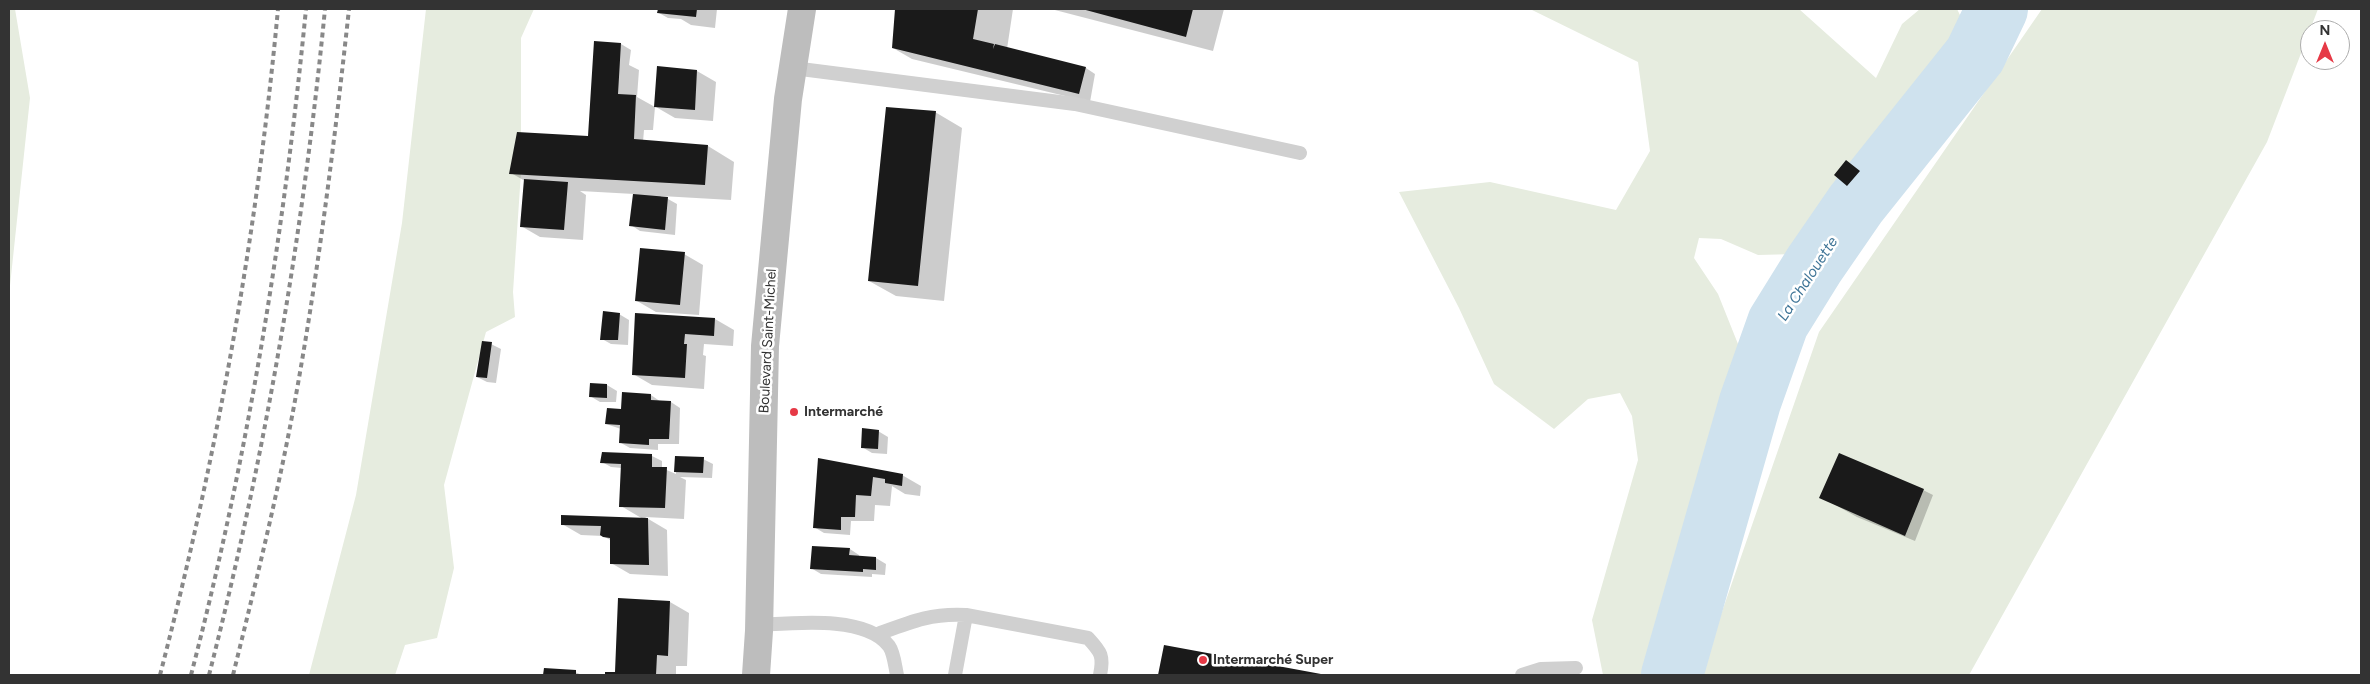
<!DOCTYPE html>
<html>
<head>
<meta charset="utf-8">
<style>
	body { margin:0 }
	#map { position:relative; width:2370px; height:684px; overflow:hidden; background:#fff; font-family:Figtree,sans-serif }
	canvas { display:block }
	.frame { position:absolute; inset:0; border:10px solid #333; pointer-events:none }
	.north { position:absolute; left:2300px; top:20px; width:50px; height:50px; box-sizing:border-box; background:#fff; border:1px solid #adadad; border-radius:50%; rotate:0deg; font-size:14px; font-weight:700; line-height:20px; text-align:center; color:#333 }
	.north::after { content:''; display:block; margin:auto; width:18px; height:22px; background:#e63946; clip-path:polygon(50% 0,100% 100%,50% 72%,0 100%) }
</style>
</head>
<body>
<div id="map">
<canvas width="2370" height="684"></canvas>
<div class="frame"></div>
<div class="north">N</div>
</div>
<script>
const ctx = document.querySelector('canvas').getContext('2d');
ctx.lineJoin = 'round';
function fillPath(path, color) { ctx.fillStyle = color; ctx.fill(path, 'evenodd'); }
function strokePath(path, color, width, dash) { ctx.strokeStyle = color; ctx.lineWidth = width; ctx.lineCap = dash ? 'butt' : 'round'; ctx.setLineDash(dash || []); ctx.stroke(path); }
function label(font, color, halo, rows, align = 'center') {
  ctx.font = font + ' Figtree,sans-serif'; ctx.lineWidth = 5; ctx.setLineDash([]); ctx.textBaseline = 'middle'; ctx.strokeStyle = halo; ctx.fillStyle = color; for (const [text, x, y, turn = 0] of rows) {
    ctx.save(); ctx.translate(x, y); ctx.rotate((+turn || 0) * Math.PI / 180); ctx.textAlign = isNaN(turn) ? turn : align; if (halo) ctx.strokeText(text, 0, 0); ctx.fillText(text, 0, 0); ctx.restore();
  }
}
fillPath(new Path2D(`
	M 9,9 L 15,9 L 30,98 L 9,295 Z
	M 426,9 L 534,9 L 521,38 L 521,172 L 513,292 L 515,317 L 486,332 L 444,485 L 454,568 L 437,638 L 405,645 L 395,675 L 309,675 L 356,495 L 402,223 Z
	M 1530,9 L 1799,9 L 1876,78 L 1902,24 L 1920,9 L 1957,9 L 1963,21 L 1967,51 L 1920,108 L 1887,127 L 1796,254 L 1758,255 L 1721,239 L 1699,238 L 1694,258 L 1718,294 L 1746,364 L 1711,494 L 1668,621 L 1656,675 L 1603,675 L 1592,620 L 1638,460 L 1632,416 L 1620,393 L 1588,399 L 1554,429 L 1494,384 L 1459,308 L 1399,192 L 1490,182 L 1616,210 L 1650,151 L 1638,62 Z
	M 2042,9 L 2318,9 L 2267,142 L 1969,675 L 1700,675 L 1819,332 Z`), '#e6ecdf');
fillPath(new Path2D(`
	M 659,9 L 724,9 L 717,9 L 715,28 L 691,25 L 681,19 L 668,18 L 659,13 Z
	M 897,9 L 1013,9 L 1007,49 L 1086,68 L 1095,74 L 1090,102 L 912,59 L 893,48 Z
	M 1051,9 L 1224,9 L 1213,51 Z
	M 621,44 L 631,50 L 629,65 L 639,70 L 637,97 L 655,107 L 653,130 L 644,130 L 643,142 L 708,146 L 734,162 L 731,200 L 661,196 L 660,198 L 668,199 L 677,204 L 675,235 L 640,231 L 631,225 L 634,194 L 580,191 L 586,195 L 583,240 L 540,237 L 521,226 L 525,181 L 511,173 L 594,138 Z
	M 697,71 L 716,82 L 713,121 L 675,118 L 656,107 Z
	M 935,112 L 962,128 L 944,301 L 896,296 L 869,281 Z
	M 1846,161 L 1869,177 L 1858,190 L 1848,185 Z
	M 684,254 L 703,265 L 699,315 L 656,312 L 637,301 Z
	M 619,314 L 629,320 L 628,345 L 611,344 L 602,339 Z
	M 636,315 L 715,319 L 734,330 L 733,346 L 704,344 L 703,355 L 706,356 L 704,389 L 652,385 L 633,374 Z
	M 491,344 L 501,349 L 496,383 L 487,382 L 477,377 Z
	M 607,385 L 617,391 L 616,402 L 600,402 L 590,396 Z
	M 651,395 L 661,402 L 671,402 L 680,408 L 679,444 L 658,444 L 658,450 L 630,448 L 621,443 L 621,429 L 606,424 L 622,411 Z
	M 878,431 L 888,437 L 887,454 L 872,453 L 862,447 Z
	M 603,453 L 652,456 L 662,461 L 662,468 L 676,474 L 676,458 L 703,459 L 713,464 L 712,478 L 680,477 L 686,480 L 684,519 L 645,517 L 667,530 L 668,576 L 630,574 L 611,563 L 612,541 L 603,536 L 581,535 L 562,524 L 643,519 L 621,506 L 622,468 L 611,467 L 602,462 Z
	M 819,459 L 902,475 L 921,486 L 920,496 L 905,494 L 892,486 L 890,506 L 875,505 L 874,521 L 851,521 L 850,535 L 824,533 L 814,527 Z
	M 1923,490 L 1933,495 L 1915,541 L 1857,517 L 1821,497 Z
	M 850,549 L 859,555 L 859,557 L 876,558 L 886,564 L 885,575 L 872,574 L 872,577 L 821,574 L 811,568 Z
	M 670,602 L 689,613 L 687,666 L 676,666 L 676,675 L 606,675 L 606,673 L 616,673 Z
	M 1165,646 L 1320,675 L 1159,675 Z
	M 545,669 L 575,672 L 582,675 L 545,675 Z`), '#0003');
strokePath(new Path2D(`
	M 1672,675 L 1750,402 L 1778,323 L 1814,265 L 1856,204 L 1975,55 L 1997,9`), '#cfe2ee', 62);
fillPath(new Path2D(`
	M 658,9 L 697,9 L 696,17 L 657,13 Z
	M 895,9 L 978,9 L 973,39 L 994,44 L 993,49 L 995,44 L 1086,67 L 1079,94 L 892,48 Z
	M 1082,9 L 1193,9 L 1186,37 Z
	M 594,41 L 621,43 L 618,94 L 636,95 L 634,139 L 708,145 L 705,185 L 509,174 L 517,132 L 588,136 Z
	M 657,66 L 697,70 L 695,110 L 654,107 Z
	M 886,107 L 936,111 L 918,286 L 868,281 Z
	M 1846,160 L 1860,171 L 1847,186 L 1834,175 Z
	M 524,179 L 568,182 L 564,230 L 520,227 Z
	M 633,194 L 668,197 L 665,230 L 629,226 Z
	M 640,248 L 685,252 L 680,305 L 635,301 Z
	M 603,311 L 620,313 L 618,340 L 600,340 Z
	M 635,313 L 715,318 L 714,336 L 685,334 L 684,344 L 687,344 L 685,378 L 632,375 Z
	M 482,341 L 492,342 L 487,378 L 476,377 Z
	M 590,383 L 607,384 L 607,398 L 589,397 Z
	M 622,392 L 651,394 L 651,400 L 671,401 L 669,439 L 649,439 L 649,445 L 619,443 L 620,425 L 605,424 L 607,408 L 621,409 Z
	M 862,428 L 879,430 L 878,449 L 861,448 Z
	M 602,452 L 652,454 L 652,467 L 667,467 L 665,508 L 619,507 L 621,464 L 600,463 Z
	M 1839,453 L 1924,489 L 1905,536 L 1819,498 Z
	M 675,456 L 704,457 L 703,473 L 674,472 Z
	M 818,458 L 903,474 L 902,486 L 885,483 L 885,479 L 873,477 L 871,496 L 856,495 L 855,517 L 841,517 L 841,530 L 813,528 Z
	M 561,515 L 648,518 L 649,565 L 610,564 L 610,538 L 603,537 L 600,535 L 601,526 L 561,525 Z
	M 812,546 L 850,548 L 849,555 L 876,557 L 876,570 L 863,569 L 863,572 L 810,569 Z
	M 618,598 L 670,601 L 668,656 L 657,655 L 656,675 L 605,675 L 605,672 L 615,672 Z
	M 1164,645 L 1321,674 L 1321,675 L 1158,675 Z
	M 544,668 L 576,670 L 576,675 L 543,675 Z`), '#1a1a1a');
strokePath(new Path2D(`
	M 793,68 L 1075,104 L 1300,153
	M 759,625 C 794,623 866,615 889,646 C 894,653 895,666 897,675
	M 878,634 C 910,622 931,613 966,615 L 1088,638 C 1101,652 1104,656 1100,675
	M 955,675 L 966,615
	M 1522,675 L 1541,669 L 1576,668`), '#d0d0d0', 14);
strokePath(new Path2D(`
	M 756,675 L 759,631 L 765,346 L 788,99 L 802,9`), '#bdbdbd', 28);
strokePath(new Path2D(`
	M 160,675 C 217,456 257,234 278,9
	M 191,675 C 248,457 284,233 306,9
	M 209,675 C 265,457 303,234 325,9
	M 233,675 C 256,582 279,489 296,395 C 319,267 335,138 349,9`), '#888', 4, [5, 4]);
for (const [x, y, r, color] of [
	[794,412,5,"#e63946"],
	[1203,660,5,"#e63946"]
]) { const dot = new Path2D(); dot.arc(x, y, r, 0, 2 * Math.PI); ctx.fillStyle = color; ctx.fill(dot); strokePath(dot, '#fff', 2); }
label('14px', '#333', '#fff', [
	["Boulevard Saint-Michel",768,341,-87]
]);
label('bold 14px', '#333', '#fff', [
	["Intermarché",804,412],
	["Intermarché Super",1213,660]
], 'left');
label('italic 15px', '#3f7597', '#fff', [
	["La Chalouette",1808,279,-57]
]);
</script>
</body>
</html>
